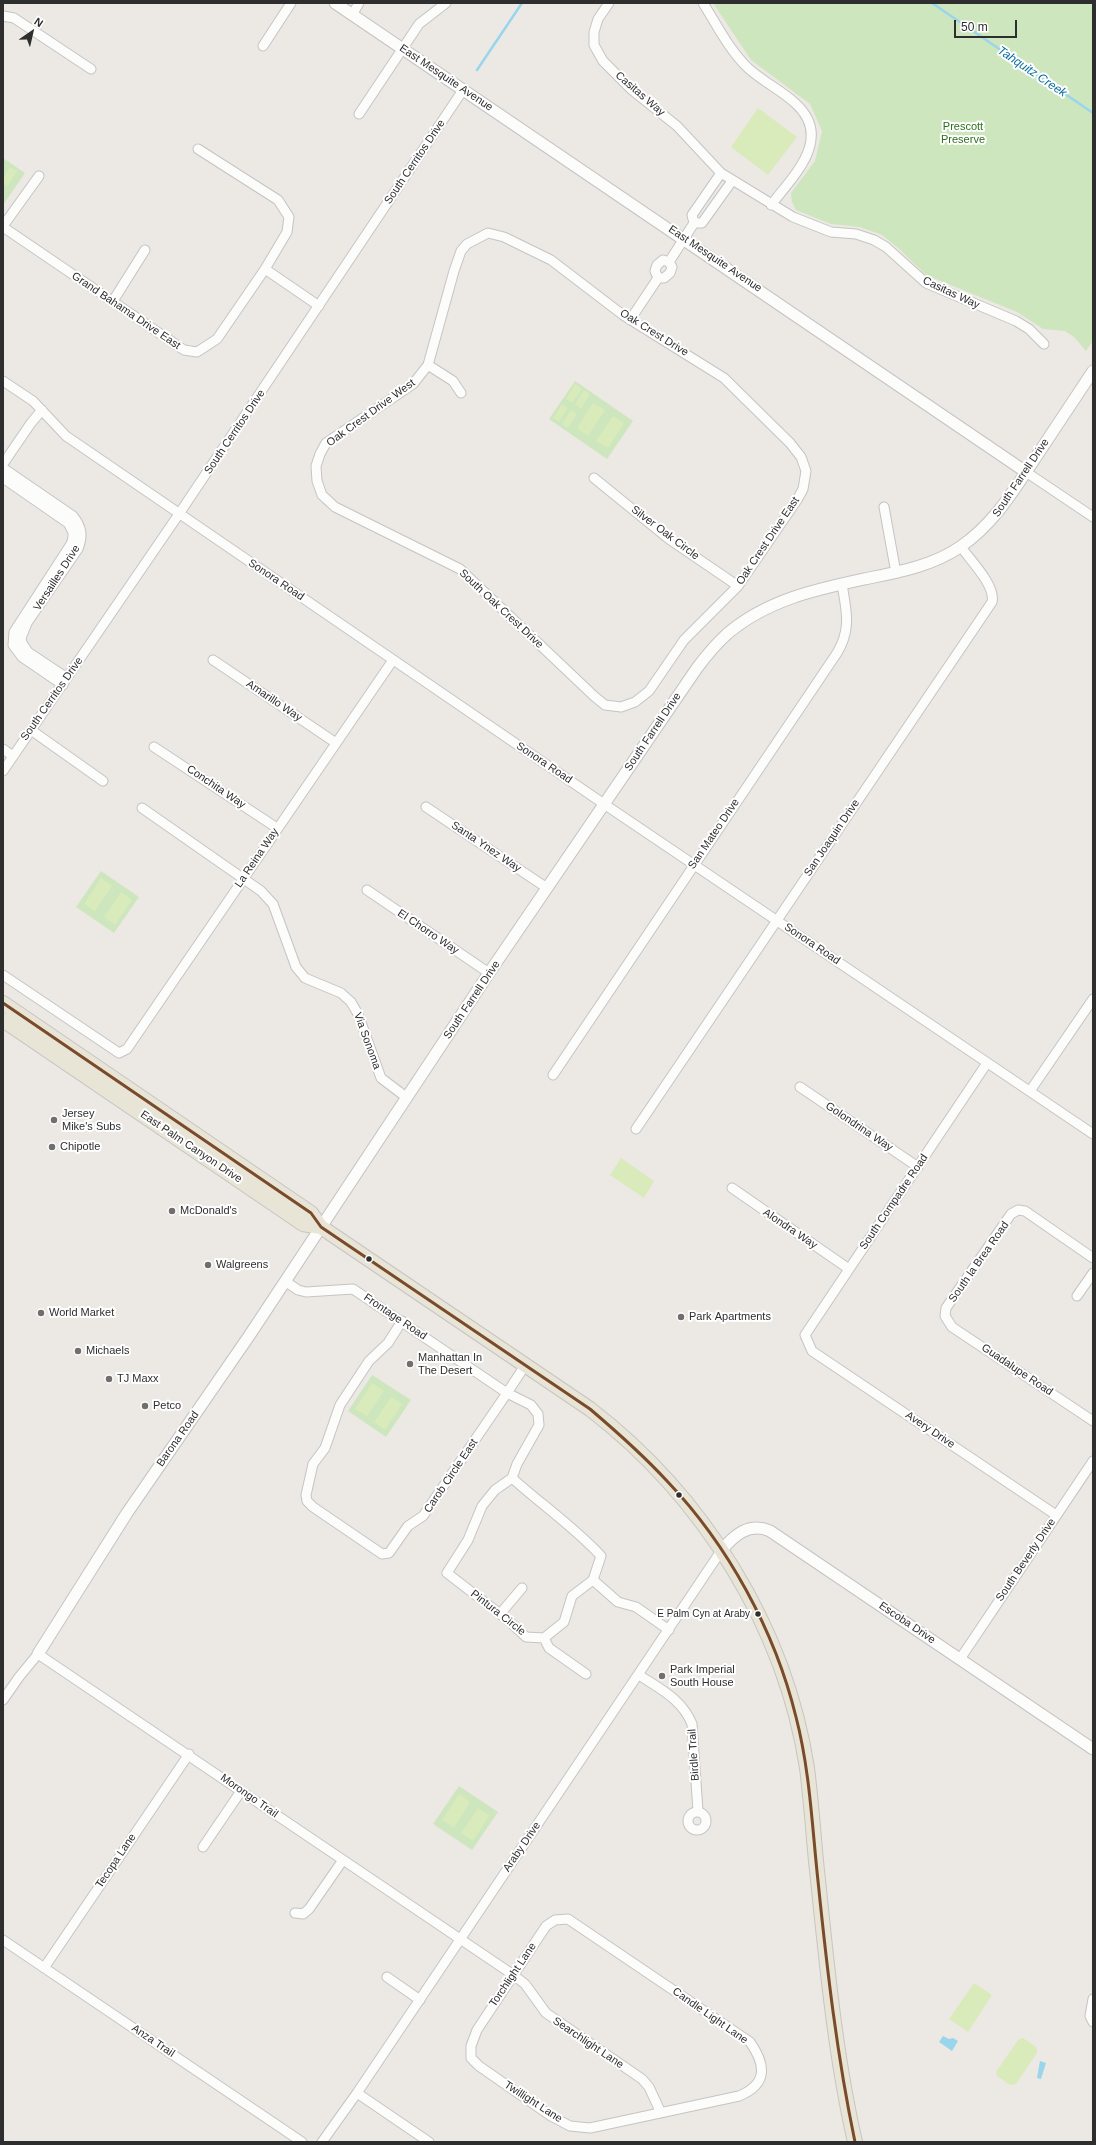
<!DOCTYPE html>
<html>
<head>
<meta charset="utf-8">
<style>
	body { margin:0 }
	#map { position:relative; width:1096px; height:2145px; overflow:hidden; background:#ece8e4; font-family:Arial,sans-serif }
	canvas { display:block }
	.frame { position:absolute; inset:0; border:4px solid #2e2e2e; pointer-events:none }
	.north { position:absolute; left:12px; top:12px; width:40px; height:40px; -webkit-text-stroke:3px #fff; paint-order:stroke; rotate:34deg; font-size:11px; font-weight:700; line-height:16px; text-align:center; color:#2e2e2e }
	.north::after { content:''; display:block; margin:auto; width:14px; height:18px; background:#2e2e2e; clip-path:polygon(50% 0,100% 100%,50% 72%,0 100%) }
	.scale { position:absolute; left:954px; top:20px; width:63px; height:18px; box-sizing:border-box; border:2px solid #2e2e2e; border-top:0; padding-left:5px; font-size:12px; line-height:14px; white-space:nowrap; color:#2e2e2e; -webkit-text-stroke:3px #fff; paint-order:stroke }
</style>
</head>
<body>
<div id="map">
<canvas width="1096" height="2145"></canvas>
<div class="frame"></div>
<div class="north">N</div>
<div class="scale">50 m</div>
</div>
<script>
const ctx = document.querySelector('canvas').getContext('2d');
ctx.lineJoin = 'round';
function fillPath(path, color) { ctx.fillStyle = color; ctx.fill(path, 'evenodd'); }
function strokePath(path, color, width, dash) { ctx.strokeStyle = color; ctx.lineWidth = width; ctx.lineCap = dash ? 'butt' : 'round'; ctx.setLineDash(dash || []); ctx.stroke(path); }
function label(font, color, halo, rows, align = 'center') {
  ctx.font = font + ' Arial,sans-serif'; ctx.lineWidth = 4; ctx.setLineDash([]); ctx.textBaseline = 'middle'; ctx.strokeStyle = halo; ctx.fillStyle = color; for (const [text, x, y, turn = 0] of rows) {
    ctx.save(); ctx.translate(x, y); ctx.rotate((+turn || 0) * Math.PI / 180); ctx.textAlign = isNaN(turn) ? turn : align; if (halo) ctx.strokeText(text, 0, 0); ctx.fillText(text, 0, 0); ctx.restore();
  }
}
fillPath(new Path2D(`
	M 713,3 L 1093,3 L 1093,341 L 1086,351 L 1074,337 L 1065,331 L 1043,329 L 1017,312 L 926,275 L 897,247 L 882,235 L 860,227 L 831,224 L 796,210 L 792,202 L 791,193 L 815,161 L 822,131 L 810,104 L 751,60 Z
	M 3,158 L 25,173 L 3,205 Z
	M 575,381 L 633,421 L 607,459 L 549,419 Z
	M 101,871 L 139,897 L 114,933 L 76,907 Z
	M 372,1375 L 411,1400 L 386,1437 L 348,1411 Z
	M 459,1786 L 498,1812 L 472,1850 L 433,1824 Z`), '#cee6be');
fillPath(new Path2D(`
	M 758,108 L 797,137 L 768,175 L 731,147 Z
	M 10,167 L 17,171 L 8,186 L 3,183 L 3,178 Z
	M 575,384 L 582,389 L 572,403 L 566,399 Z
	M 584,390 L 590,394 L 581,409 L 575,404 Z
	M 593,403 L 605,410 L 588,436 L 577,428 Z
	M 562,404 L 568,408 L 559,422 L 553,418 Z
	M 571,410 L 577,414 L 568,428 L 562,424 Z
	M 613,416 L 624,423 L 608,448 L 596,441 Z
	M 101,878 L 112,886 L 95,911 L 84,904 Z
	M 121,892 L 132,900 L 115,925 L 104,917 Z
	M 621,1158 L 654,1181 L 644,1198 L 610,1175 Z
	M 372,1383 L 384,1391 L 367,1416 L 355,1409 Z
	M 391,1397 L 402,1404 L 385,1430 L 374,1422 Z
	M 459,1794 L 470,1802 L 454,1828 L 442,1820 Z
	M 478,1808 L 490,1815 L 473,1841 L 461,1833 Z
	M 974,1983 L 992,1995 L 968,2032 L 949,2019 Z
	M 1023,2038 L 1036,2047 L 1037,2053 L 1016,2084 L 1010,2085 L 997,2076 L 996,2072 L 1018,2040 Z`), '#d9eabb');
fillPath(new Path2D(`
	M 943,2036 L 949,2039 L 953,2038 L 958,2041 L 952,2051 L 939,2042 Z
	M 1040,2061 L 1046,2063 L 1041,2079 L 1037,2078 Z`), '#99d6ec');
strokePath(new Path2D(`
	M 932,3 L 1093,113
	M 477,70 L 522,3`), '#99d6ec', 2.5);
const minor = new Path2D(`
	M 609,3 L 598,19 L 594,32 L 594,45 L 603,61 L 632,90 L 677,126 L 721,173 L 793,217 L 831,232 L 856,234 L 874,240 L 886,247 L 926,283 L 1016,321 L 1029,329 L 1044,344
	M 703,3 C 717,25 729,50 748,68 C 762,81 781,90 795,103 C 834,138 794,175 771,205
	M 352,15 L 359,3
	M 3,16 L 14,18 L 91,69
	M 263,46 L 291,3
	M 359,114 L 419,24 L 446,3
	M 694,223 L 702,223 L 732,181
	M 3,226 L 39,176
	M 3,227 L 184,350 L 197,352 L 217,339 L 265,269 L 287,232 L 289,217 L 278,200 L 198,149
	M 488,233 L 504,237 L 551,260 L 623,315 L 724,378 L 790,443 L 801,457 L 806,471 L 803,489 L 797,500 L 738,586 L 684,640 L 649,691 L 635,702 L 621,707 L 605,705 L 595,697 L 460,569 L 335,507 L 322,495 L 317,481 L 316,466 L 320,454 L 326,443 L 413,384 L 428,365 L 454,271 L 461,251 L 467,244 Z
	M 663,260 L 669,262 L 672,267 L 670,273 L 664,278 L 658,278 L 655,271 L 657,265 Z
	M 669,262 L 694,223 L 692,215 L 721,173
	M 265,269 L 319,306
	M 113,301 L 145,250
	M 630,320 L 658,278
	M 428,365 L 453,381 L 461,393
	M 3,381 L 33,401 L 66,436 L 604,804 L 1093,1134
	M 3,464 L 31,423 L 42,410
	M 3,468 L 73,516 C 82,527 83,536 78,549 L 27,623 L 21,638 L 22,643 L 28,652 L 67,678
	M 1026,472 L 1093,517
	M 3,478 L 68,523 C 73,531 75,535 71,544 L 14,632 L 13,645 L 22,657 L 63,685
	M 594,478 L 669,539 L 738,586
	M 884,507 L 896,573
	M 213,660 L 336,743
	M 31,730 L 103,781
	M 154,747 L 277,828
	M 3,749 L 13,756
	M 3,771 L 179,514 L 463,90
	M 426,807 L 547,888
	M 142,808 L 261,891 L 273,904 L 296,967 L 305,978 L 341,993 L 351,1002 L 358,1014 L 381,1078 L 406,1097
	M 367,890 L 489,973
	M 3,975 L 119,1053 L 127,1049 L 393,660
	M 987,1063 L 805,1335 L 812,1351 L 1056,1515
	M 553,1075 L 837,653 C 852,628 846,610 842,584
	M 800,1087 L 918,1167
	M 1030,1091 L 1093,999
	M 636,1129 L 992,602 C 996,586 971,561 961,547
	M 732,1188 L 849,1269
	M 1093,1258 L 1025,1211 L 1018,1210 L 1011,1214 L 946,1308 L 945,1316 L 952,1327 L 1093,1421
	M 285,1281 L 298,1290 L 306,1292 L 353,1289 L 507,1393 L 526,1364
	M 1077,1296 L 1093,1273
	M 402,1321 L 388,1343 L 369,1361 L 340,1405 L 325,1448 L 313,1464 L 306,1495 L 307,1501 L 313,1507 L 382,1554 L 389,1553 L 408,1526 L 423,1516 L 507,1393 L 531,1405 L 538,1414 L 539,1425 L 517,1464 L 512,1478
	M 512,1478 C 542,1505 574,1527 601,1556 L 593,1580 L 572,1596 L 564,1622 L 544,1638 L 526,1637 L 509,1621 L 447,1573 L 468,1540 L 482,1506 L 495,1490 Z
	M 593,1580 L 618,1602 L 636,1607 L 669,1630
	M 500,1614 L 522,1588
	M 544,1638 L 549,1648 L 586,1674
	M 960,1659 L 1093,1461
	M 639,1675 C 660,1689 682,1699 692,1724 L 698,1811
	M 3,1700 L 19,1677 L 38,1654 L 512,1974 L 525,1984 L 546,2013 L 642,2079 L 649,2087 L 661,2113
	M688 1821a9 9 0 1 1 18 0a9 9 0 1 1-18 0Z
	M 203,1847 L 241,1791
	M 295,1913 L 303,1914 L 309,1909 L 343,1860
	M 568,1919 L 750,2042 C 766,2065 768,2084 739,2096 L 590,2128 L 570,2126 L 551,2116 L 479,2066 L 471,2058 L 471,2046 L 477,2030 L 546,1926 L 555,1920 Z
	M 3,1940 L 302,2142
	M 44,1968 L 189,1754
	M 387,1977 L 420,2000
	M 1093,1999 L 1090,2016 L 1093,2022
	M 357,2093 L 429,2142
	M 322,2142 L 357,2093 L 721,1551`);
const tertiary = new Path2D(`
	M 335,3 L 1026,472
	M 721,1551 C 734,1535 749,1522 770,1531 L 1093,1749
	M 38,1654 L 127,1513 L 249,1336 L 489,973 L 697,668 C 706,656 716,644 727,634 C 768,599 818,589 869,578 C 900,572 934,565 960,547 C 994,524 1014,490 1036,457 C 1055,428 1074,400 1093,371`);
const primary = new Path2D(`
	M 3,1003 L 311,1213 L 321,1227 L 590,1409 C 703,1496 785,1626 807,1768 C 811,1799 813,1830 816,1861 C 826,1955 834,2050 855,2142
	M 3,1020 L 303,1224 L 321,1227`);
strokePath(minor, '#c5c4c5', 11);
strokePath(tertiary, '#c5c4c5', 13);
strokePath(primary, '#c6c5c4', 16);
strokePath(minor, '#fcfcfb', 9);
strokePath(tertiary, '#fcfcfb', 11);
strokePath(primary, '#e8e4d6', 14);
strokePath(new Path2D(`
	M 3,1003 L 311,1213 L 321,1227 L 590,1409 C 617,1432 643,1455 667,1481 C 728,1545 775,1631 796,1717 C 810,1771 812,1826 818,1881 C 827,1969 837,2056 855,2142`), '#7a4b2a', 3);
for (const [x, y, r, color] of [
	[54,1120,4,"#706f6e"],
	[52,1147,4,"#706f6e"],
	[172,1211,4,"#706f6e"],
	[369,1259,3.5,"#2e2e2e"],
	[208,1265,4,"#706f6e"],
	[41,1313,4,"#706f6e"],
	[681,1317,4,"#706f6e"],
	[78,1351,4,"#706f6e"],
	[410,1364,4,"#706f6e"],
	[109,1379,4,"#706f6e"],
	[145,1406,4,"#706f6e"],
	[679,1495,3.5,"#2e2e2e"],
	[758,1614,3.5,"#2e2e2e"],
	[662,1676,4,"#706f6e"]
]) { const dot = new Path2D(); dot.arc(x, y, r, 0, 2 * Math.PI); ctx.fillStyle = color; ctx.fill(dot); strokePath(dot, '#fff', 1.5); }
label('10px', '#2e2e2e', '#fff', [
	["E Palm Cyn at Araby",750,1614]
], 'right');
label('11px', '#2e2e2e', '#fff', [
	["East Mesquite Avenue",446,78,34],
	["Casitas Way",640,94,41],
	["South Cerritos Drive",415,162,-56],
	["East Mesquite Avenue",715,259,34],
	["Casitas Way",951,293,25],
	["Grand Bahama Drive East",126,311,34],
	["Oak Crest Drive",654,333,32],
	["Oak Crest Drive West",371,413,-36],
	["South Cerritos Drive",235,432,-56],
	["South Farrell Drive",1021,478,-56],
	["Silver Oak Circle",665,533,37],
	["Oak Crest Drive East",768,541,-56],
	["Versailles Drive",57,578,-57],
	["Sonora Road",276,580,34],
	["South Oak Crest Drive",501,609,43],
	["South Cerritos Drive",52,699,-55],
	["Amarillo Way",274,701,34],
	["South Farrell Drive",653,732,-56],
	["Sonora Road",544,763,34],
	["Conchita Way",216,787,34],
	["San Mateo Drive",714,834,-56],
	["San Joaquin Drive",832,838,-56],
	["Santa Ynez Way",486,847,34],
	["La Reina Way",257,858,-56],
	["El Chorro Way",428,932,34],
	["Sonora Road",812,944,34],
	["South Farrell Drive",472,1000,-56],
	["Via Sonoma",367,1041,70],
	["Golondrina Way",859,1127,34],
	["East Palm Canyon Drive",191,1147,34],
	["South Compadre Road",894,1202,-56],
	["Alondra Way",790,1229,34],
	["South la Brea Road",979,1262,-55],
	["Frontage Road",395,1317,34],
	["Guadalupe Road",1017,1370,34],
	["Avery Drive",930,1430,34],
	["Barona Road",178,1439,-55],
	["Carob Circle East",451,1476,-56],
	["South Beverly Drive",1026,1560,-56],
	["Pintura Circle",498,1613,38],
	["Escoba Drive",907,1623,34],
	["Birdle Trail",694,1755,-94],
	["Morongo Trail",249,1796,35],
	["Araby Drive",522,1847,-56],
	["Tecopa Lane",116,1861,-56],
	["Torchlight Lane",513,1975,-56],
	["Candle Light Lane",710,2016,35],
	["Anza Trail",153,2041,34],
	["Searchlight Lane",588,2043,34],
	["Twillight Lane",533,2102,33]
]);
label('11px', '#2c6e1b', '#fff', [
	["Prescott",963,127],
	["Preserve",963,140]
]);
label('11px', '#2e2e2e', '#fff', [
	["Jersey",62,1114],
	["Mike's Subs",62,1127],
	["Chipotle",60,1147],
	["McDonald's",180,1211],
	["Walgreens",216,1265],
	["World Market",49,1313],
	["Park Apartments",689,1317],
	["Michaels",86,1351],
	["Manhattan In",418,1358],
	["The Desert",418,1371],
	["TJ Maxx",117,1379],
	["Petco",153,1406],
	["Park Imperial",670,1670],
	["South House",670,1683]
], 'left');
label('italic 12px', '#0d6fa3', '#fff', [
	["Tahquitz Creek",1032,72,34]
]);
</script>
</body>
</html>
